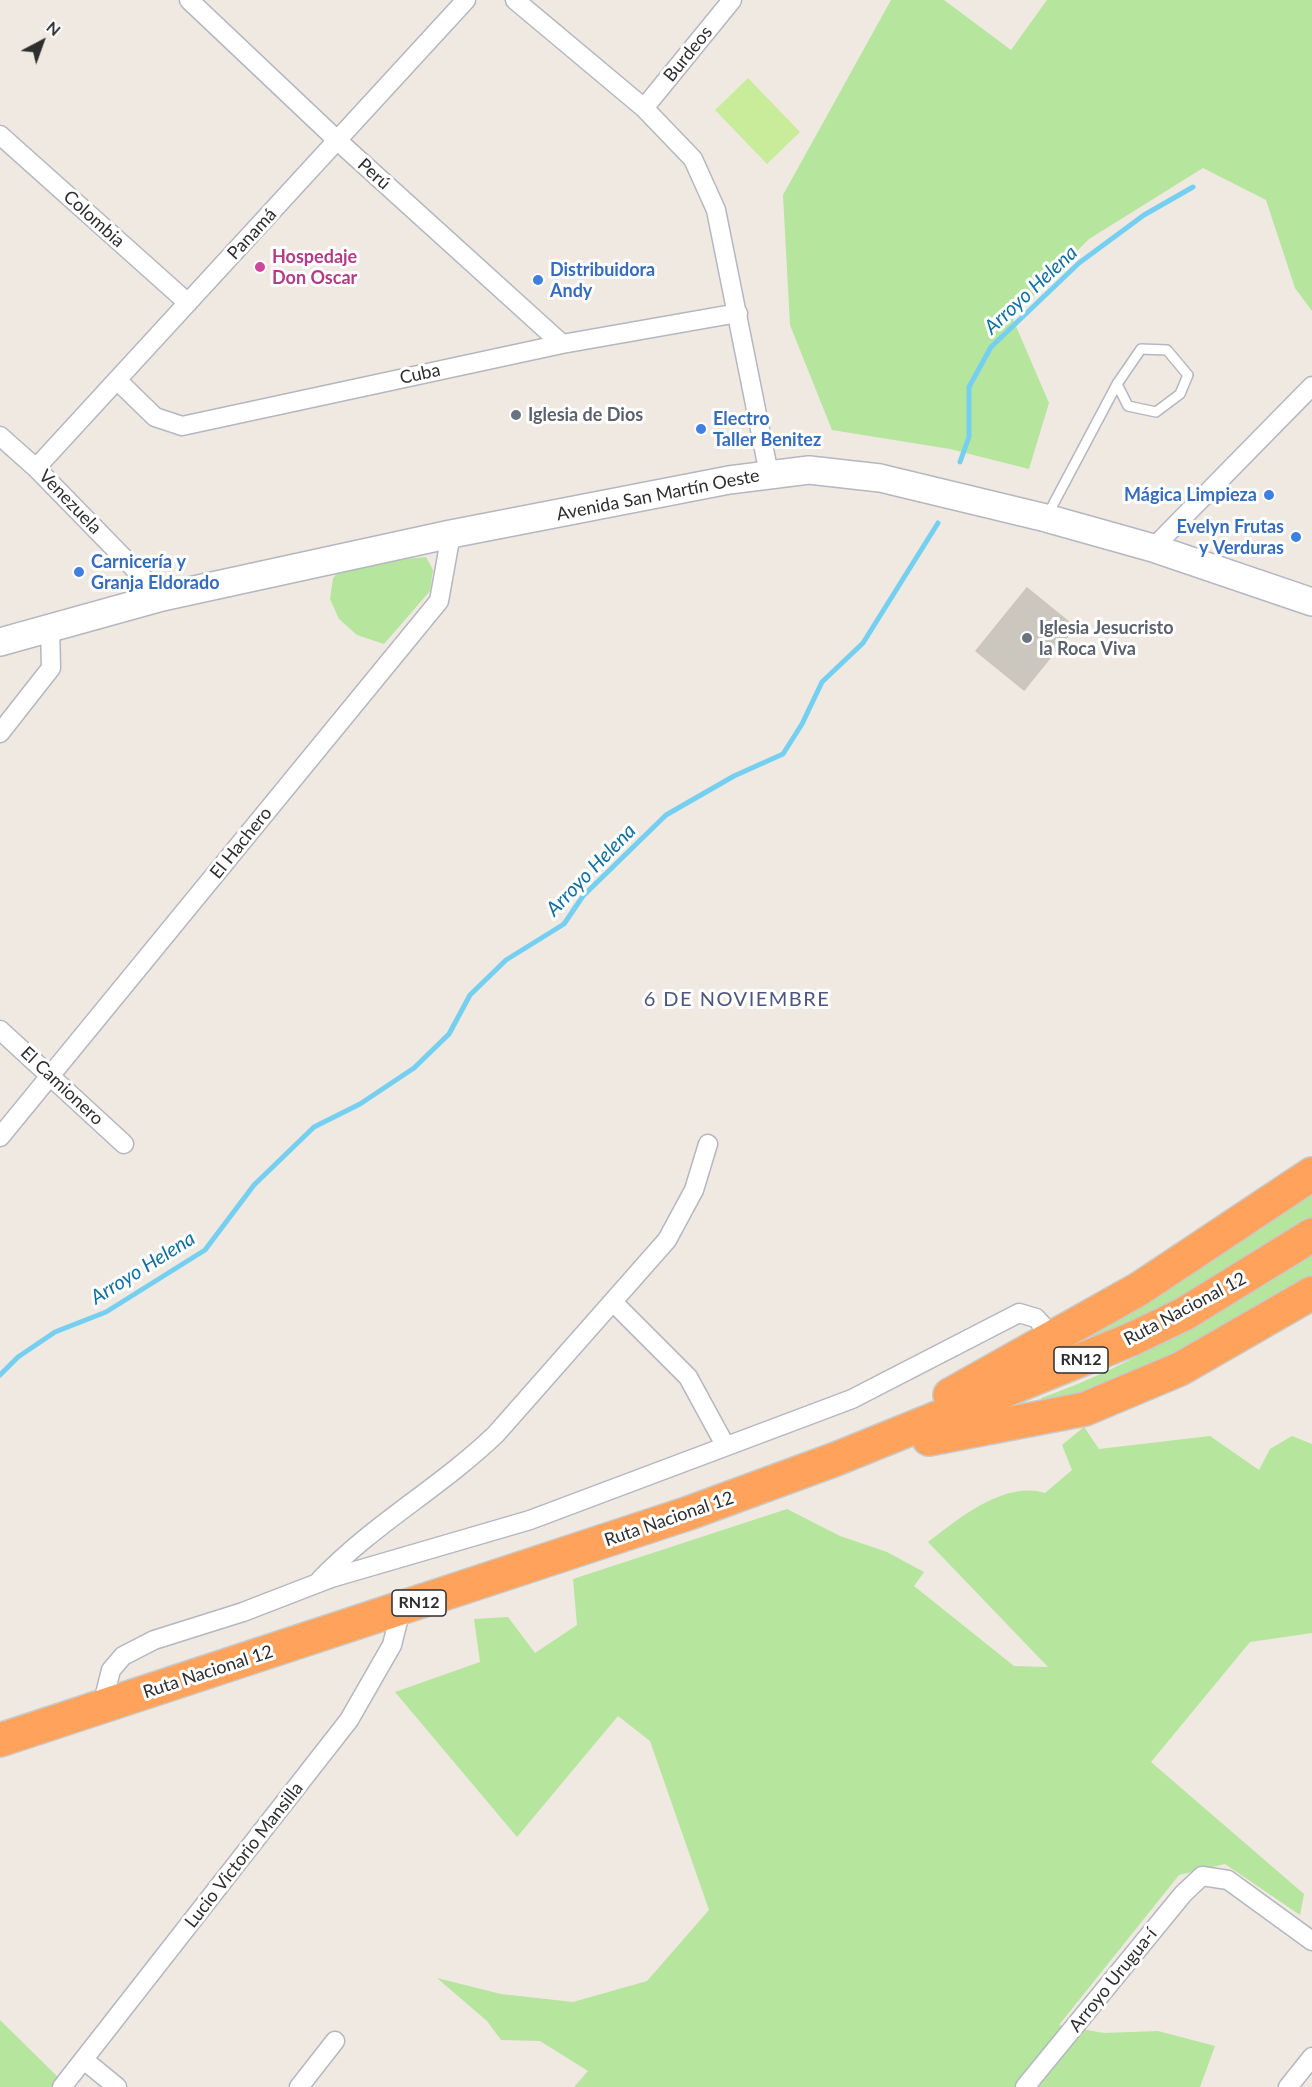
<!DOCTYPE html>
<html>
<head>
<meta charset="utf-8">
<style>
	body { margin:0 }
	#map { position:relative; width:1312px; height:2087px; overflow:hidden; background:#efe9e1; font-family:Lato,sans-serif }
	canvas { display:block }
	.north { position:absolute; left:12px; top:12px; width:60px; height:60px; -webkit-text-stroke:4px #fff; paint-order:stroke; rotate:41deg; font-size:16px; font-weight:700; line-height:24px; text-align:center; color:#2e2e2e }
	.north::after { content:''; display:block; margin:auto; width:21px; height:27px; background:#2e2e2e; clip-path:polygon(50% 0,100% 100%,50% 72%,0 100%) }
</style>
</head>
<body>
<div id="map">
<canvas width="1312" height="2087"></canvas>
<div class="north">N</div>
</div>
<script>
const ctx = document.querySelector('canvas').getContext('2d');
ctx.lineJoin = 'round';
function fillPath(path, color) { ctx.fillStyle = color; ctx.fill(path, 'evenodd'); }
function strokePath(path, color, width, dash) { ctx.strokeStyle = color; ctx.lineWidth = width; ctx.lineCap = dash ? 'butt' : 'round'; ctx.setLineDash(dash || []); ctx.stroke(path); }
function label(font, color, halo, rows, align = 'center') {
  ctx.font = font + ' Lato,sans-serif'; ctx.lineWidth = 6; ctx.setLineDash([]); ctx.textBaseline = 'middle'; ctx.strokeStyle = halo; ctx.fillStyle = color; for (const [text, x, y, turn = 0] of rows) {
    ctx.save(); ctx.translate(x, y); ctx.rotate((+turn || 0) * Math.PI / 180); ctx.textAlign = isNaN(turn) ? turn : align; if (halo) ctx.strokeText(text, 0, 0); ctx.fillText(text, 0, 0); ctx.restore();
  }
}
fillPath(new Path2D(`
	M 891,0 L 944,0 L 1011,50 L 1047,0 L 1312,0 L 1312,311 L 1295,288 L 1266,200 L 1203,168 L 1089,239 L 1012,317 L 1049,403 L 1029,469 L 950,449 L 832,430 L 790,325 L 783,195 Z
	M 426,557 L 433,570 L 430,591 L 384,644 L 357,635 L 339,619 L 330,599 L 333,578 L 346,564 Z
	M 1312,1190 L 1312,1219 L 1124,1332 L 1050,1353 Z
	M 1312,1253 L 1312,1279 L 1173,1359 L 1044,1409 L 1041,1398 C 1139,1364 1224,1306 1312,1253 Z
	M 1084,1427 L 1099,1449 L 1210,1436 L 1259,1470 L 1270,1449 L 1292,1436 L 1312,1444 L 1312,1633 L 1250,1642 L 1151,1762 L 1304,1894 L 1300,1915 L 1225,1864 L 1179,1875 L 1059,2025 L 1104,2033 L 1158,2031 L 1215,2046 L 1200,2087 L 574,2087 L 588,2071 L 540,2041 L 501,2040 L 487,2021 L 437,1978 L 501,1994 L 573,2002 L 647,1981 L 709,1910 L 650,1741 L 618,1716 L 517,1837 L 395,1692 L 480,1662 L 474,1619 L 508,1617 L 535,1653 L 577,1625 L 573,1579 L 787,1509 L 840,1536 L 887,1552 L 924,1572 L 914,1586 L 1014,1666 L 1048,1667 L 928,1542 C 958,1519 1005,1480 1045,1493 L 1072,1470 L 1062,1445 Z
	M 0,2020 L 68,2087 L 0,2087 Z`), '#b6e59e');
fillPath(new Path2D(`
	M 748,78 L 800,132 L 767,164 L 715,110 Z`), '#c9ec9a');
strokePath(new Path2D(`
	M 960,462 L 969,437 L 969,387 L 991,347 L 1079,263 L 1144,215 L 1193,187
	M 0,1375 L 18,1357 L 55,1332 L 106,1312 L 205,1250 L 254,1185 L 314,1127 L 360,1104 L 414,1068 L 449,1034 L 470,995 L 506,960 L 564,924 L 583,896 L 666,815 L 734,776 L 783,754 L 802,724 L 822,682 L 863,643 L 938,523`), '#75cff0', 5);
const building = new Path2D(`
	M 1027,588 L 1075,627 L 1024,690 L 976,651 Z`);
fillPath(building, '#cbc7bf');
strokePath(building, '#cbc5ba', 1.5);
const lane = new Path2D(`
	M 1047,516 L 1117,384 L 1141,349 L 1167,350 L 1188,375 L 1180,394 L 1156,412 L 1128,406 L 1117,384`);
const street = new Path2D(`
	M 189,0 L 338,141 L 562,344
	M 515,0 L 644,108 L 693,159 L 716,210 L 769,474
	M 644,108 L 732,0
	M 0,135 L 188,303
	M 118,381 L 155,417 L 182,426 L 562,344 L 738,313
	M 0,436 L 36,468 L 162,597
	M 36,468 L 466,0
	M 1153,548 L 1312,386
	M 0,733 L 51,668 L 50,627
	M 0,1030 L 124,1144
	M 0,1137 L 439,601 L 451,534
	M 613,1302 L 688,1377 L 725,1445
	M 320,1580 C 372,1525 441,1487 496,1434 L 667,1240 L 694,1190 L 708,1144
	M 102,1706 L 111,1670 L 123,1656 L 154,1640 L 243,1612 L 331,1578 L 530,1520 L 852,1399 L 1019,1313 L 1036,1318 L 1053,1337
	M 84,2060 L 117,2087
	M 62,2087 L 349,1720 L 392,1645 L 401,1609
	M 299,2087 L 335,2041
	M 1025,2087 L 1183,1894 L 1202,1876 L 1228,1880 L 1312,1941
	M 1288,2087 L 1312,2057`);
const secondary = new Path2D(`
	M 0,642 L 162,597 L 451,534 L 729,480 L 809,470 L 880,478 L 1046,518 L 1153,548 L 1312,602`);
const highway = new Path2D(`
	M 950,1395 L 1139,1289 L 1312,1174
	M 929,1439 L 1085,1409 L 1180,1369 L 1312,1293
	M 0,1740 L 689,1513 L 836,1459 L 1132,1339 L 1184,1314 L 1312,1235`);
strokePath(lane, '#b4b7c1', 12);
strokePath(street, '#b4b7c1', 21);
strokePath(secondary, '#b4b7c1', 30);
strokePath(highway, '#c9c9c9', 36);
strokePath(lane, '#fff', 9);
strokePath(street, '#fff', 18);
strokePath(secondary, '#fff', 27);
strokePath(highway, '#ffa35c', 33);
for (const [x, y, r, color] of [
	[260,267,6,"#d1479c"],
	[538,280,6,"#3f7fe0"],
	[516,415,6,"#6b7280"],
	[701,429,6,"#3f7fe0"],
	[1269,495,6,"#3f7fe0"],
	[1296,537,6,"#3f7fe0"],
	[79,572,6,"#3f7fe0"],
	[1027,638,6,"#6b7280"]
]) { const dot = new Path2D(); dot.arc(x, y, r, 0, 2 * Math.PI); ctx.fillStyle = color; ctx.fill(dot); strokePath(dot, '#fff', 2); }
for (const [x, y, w] of [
	[1081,1360,54],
	[419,1603,54]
]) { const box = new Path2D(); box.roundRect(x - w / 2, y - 13, w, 26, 4.5); ctx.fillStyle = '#fff'; ctx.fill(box); strokePath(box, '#2e2e2e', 1.5); }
label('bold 16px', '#2e2e2e', null, [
	["RN12",1081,1360],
	["RN12",419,1603]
]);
label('18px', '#2e2e2e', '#fff', [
	["Burdeos",688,54,-51],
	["Perú",374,174,42],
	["Colombia",94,219,42],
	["Panamá",252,234,-47],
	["Cuba",420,374,-12],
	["Avenida San Martín Oeste",658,495,-11],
	["Venezuela",70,502,46],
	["El Hachero",241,843,-51],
	["El Camionero",62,1086,43],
	["Ruta Nacional 12",1185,1309,-28],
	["Ruta Nacional 12",669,1519,-19],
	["Ruta Nacional 12",208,1672,-18],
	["Lucio Victorio Mansilla",244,1855,-52],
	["Arroyo Urugua-í",1113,1980,-51]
]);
label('bold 18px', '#b23c85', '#fff', [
	["Hospedaje",272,257],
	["Don Oscar",272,278]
], 'left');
label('bold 18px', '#366cbe', '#fff', [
	["Distribuidora",550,270],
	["Andy",550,291],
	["Electro",713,419],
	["Taller Benitez",713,440],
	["Mágica Limpieza",1257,495,"right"],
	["Evelyn Frutas",1284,527,"right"],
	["y Verduras",1284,548,"right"],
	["Carnicería y",91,562],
	["Granja Eldorado",91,583]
], 'left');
label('bold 18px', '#5b616d', '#fff', [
	["Iglesia de Dios",528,415],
	["Iglesia Jesucristo",1039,628],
	["la Roca Viva",1039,649]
], 'left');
label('italic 20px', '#0d6fa3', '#fff', [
	["Arroyo Helena",1031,290,-43],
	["Arroyo Helena",591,870,-46],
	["Arroyo Helena",143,1268,-32]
]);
ctx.letterSpacing = '1.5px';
label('20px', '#4d5680', '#fff', [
	["6 DE NOVIEMBRE",737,1000]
]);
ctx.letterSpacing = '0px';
</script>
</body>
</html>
